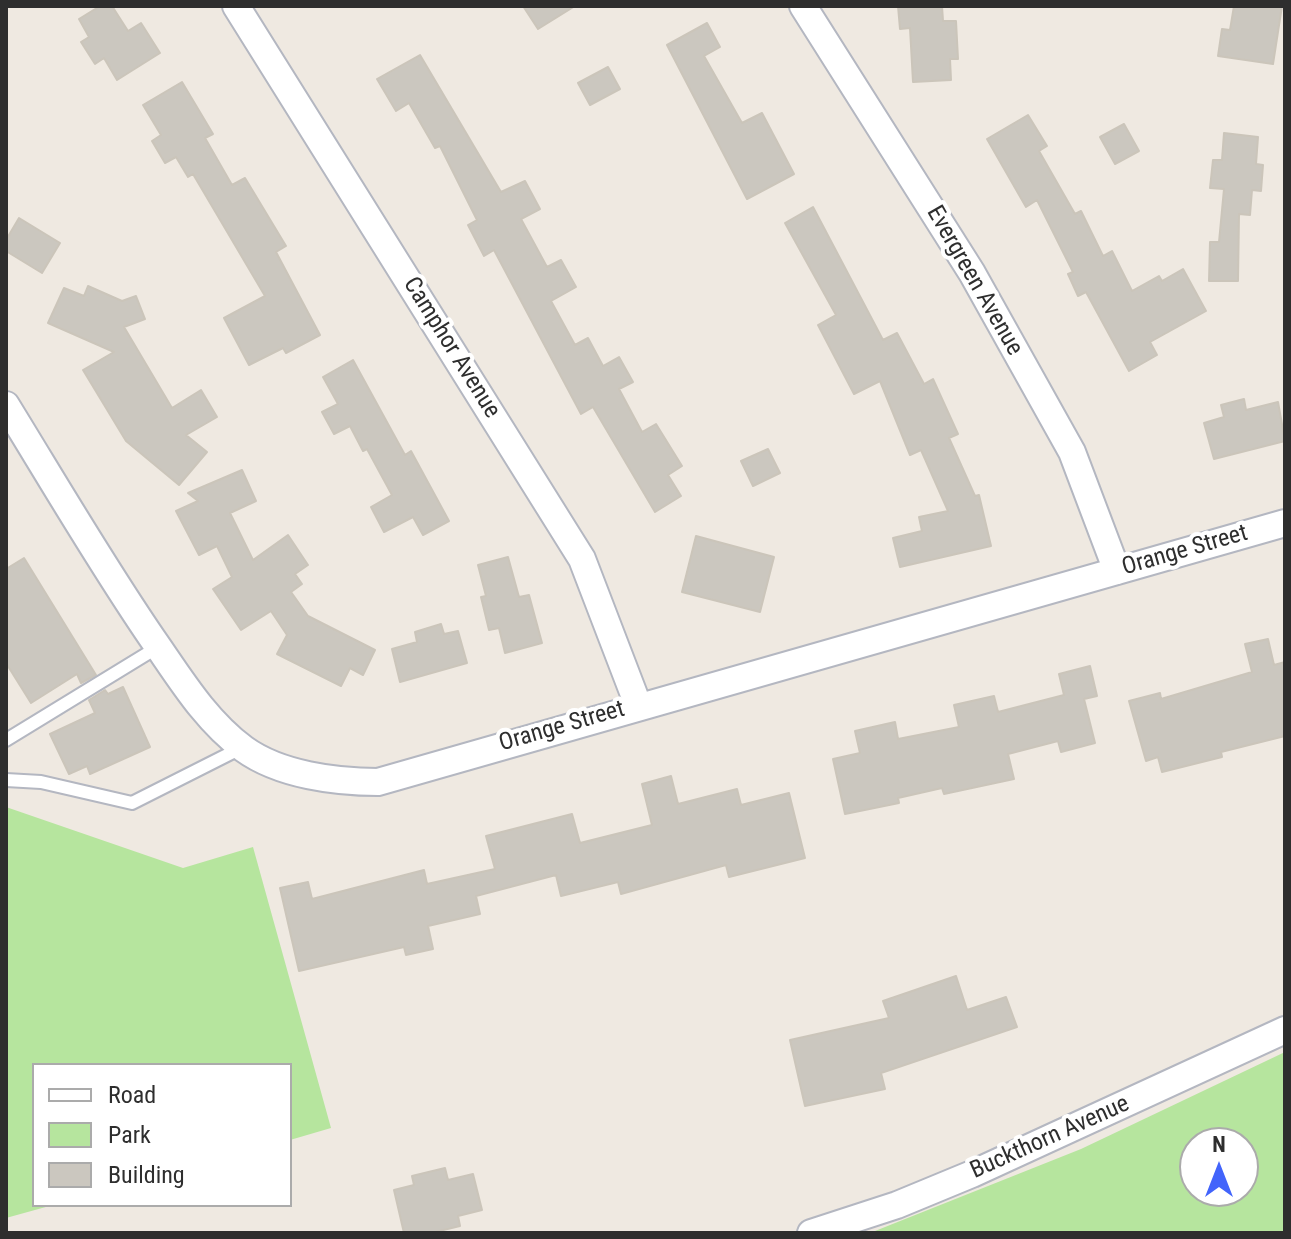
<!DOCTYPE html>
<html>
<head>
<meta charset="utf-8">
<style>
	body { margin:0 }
	#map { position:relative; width:1291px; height:1239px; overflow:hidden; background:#efe9e1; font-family:"Roboto Condensed",sans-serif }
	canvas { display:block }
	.frame { position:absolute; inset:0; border:8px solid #2e2e2e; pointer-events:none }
	.legend { position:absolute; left:32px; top:1063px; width:260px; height:144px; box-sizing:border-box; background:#fff; border:2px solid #ababab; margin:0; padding:10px 14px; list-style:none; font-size:24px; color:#2e2e2e }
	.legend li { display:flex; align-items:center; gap:16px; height:40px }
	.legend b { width:40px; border:2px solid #ababab }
	.north { position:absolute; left:1179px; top:1127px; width:80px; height:80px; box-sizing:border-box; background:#fff; border:2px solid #ababab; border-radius:50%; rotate:0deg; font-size:22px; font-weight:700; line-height:32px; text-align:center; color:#2e2e2e }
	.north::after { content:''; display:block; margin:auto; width:28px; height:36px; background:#4264fb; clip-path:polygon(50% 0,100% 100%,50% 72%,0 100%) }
</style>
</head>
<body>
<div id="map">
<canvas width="1291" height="1239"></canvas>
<div class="frame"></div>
<ul class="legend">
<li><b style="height:10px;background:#fff"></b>Road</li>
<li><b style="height:22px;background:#b6e59e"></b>Park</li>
<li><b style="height:22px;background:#cbc7bf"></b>Building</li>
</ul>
<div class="north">N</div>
</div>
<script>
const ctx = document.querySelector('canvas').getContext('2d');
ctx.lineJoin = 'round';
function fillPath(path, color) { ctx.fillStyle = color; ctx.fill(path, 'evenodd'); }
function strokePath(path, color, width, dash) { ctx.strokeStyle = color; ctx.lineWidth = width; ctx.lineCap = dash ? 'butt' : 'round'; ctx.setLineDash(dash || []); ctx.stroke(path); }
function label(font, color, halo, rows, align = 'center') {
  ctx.font = font + ' "Roboto Condensed",sans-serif'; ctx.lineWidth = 8; ctx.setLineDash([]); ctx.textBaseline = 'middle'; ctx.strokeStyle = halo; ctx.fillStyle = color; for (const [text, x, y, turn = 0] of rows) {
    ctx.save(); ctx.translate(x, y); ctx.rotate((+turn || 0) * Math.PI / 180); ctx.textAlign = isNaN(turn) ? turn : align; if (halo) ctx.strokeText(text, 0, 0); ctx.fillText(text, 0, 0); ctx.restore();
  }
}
fillPath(new Path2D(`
	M 6,807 L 183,868 L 253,847 L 331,1128 L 290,1140 L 290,1065 L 34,1065 L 34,1205 L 53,1205 L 6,1218 Z
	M 1285,1052 L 1285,1233 L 870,1233 L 1081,1149 ZM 1195,1143 L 1243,1143 L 1243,1191 L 1195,1191 Z`), '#b6e59e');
const building = new Path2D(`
	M 100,6 L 112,6 L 128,31 L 141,23 L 160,53 L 117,80 L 104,58 L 95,64 L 81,42 L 89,37 L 79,19 Z
	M 523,6 L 575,6 L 538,29 Z
	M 898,6 L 942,6 L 943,21 L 956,21 L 958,59 L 950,59 L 951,80 L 913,82 L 910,28 L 900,29 Z
	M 1234,6 L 1282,6 L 1273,64 L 1218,56 L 1222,29 L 1230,30 Z
	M 707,23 L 720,47 L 704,56 L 742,123 L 762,113 L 794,174 L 747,199 L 667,45 Z
	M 420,55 L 501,192 L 525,181 L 540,209 L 521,219 L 547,267 L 561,260 L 576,287 L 551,301 L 575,345 L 588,338 L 603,366 L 619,357 L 633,382 L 619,389 L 642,432 L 656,424 L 682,466 L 668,475 L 681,496 L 655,512 L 593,407 L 581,414 L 494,250 L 484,256 L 468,225 L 477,220 L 440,146 L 435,148 L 409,103 L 396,111 L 377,79 Z
	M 608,67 L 620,89 L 590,105 L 578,83 Z
	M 182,82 L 213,134 L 205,138 L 232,185 L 245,178 L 286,246 L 276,252 L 320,335 L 286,353 L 283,348 L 249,365 L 224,318 L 265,296 L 193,174 L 188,177 L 176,157 L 165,163 L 152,141 L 161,135 L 143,105 Z
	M 1028,115 L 1047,146 L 1039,151 L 1075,214 L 1081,211 L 1103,256 L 1112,251 L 1132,291 L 1159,276 L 1162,281 L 1183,269 L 1206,311 L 1150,342 L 1157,355 L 1129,371 L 1086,292 L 1078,296 L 1068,274 L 1073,272 L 1037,200 L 1026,207 L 987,139 Z
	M 1124,124 L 1139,151 L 1115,164 L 1100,137 Z
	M 1224,133 L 1258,137 L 1256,164 L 1263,165 L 1261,191 L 1252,190 L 1250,215 L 1239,214 L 1238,281 L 1209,281 L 1210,242 L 1219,242 L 1224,189 L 1210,188 L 1213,160 L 1222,160 Z
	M 813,207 L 883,340 L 897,333 L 924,384 L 933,379 L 958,434 L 949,438 L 975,496 L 979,495 L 991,546 L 900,567 L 893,538 L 922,531 L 919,517 L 948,511 L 921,450 L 910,455 L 880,381 L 854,394 L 818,325 L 836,315 L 785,223 Z
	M 19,218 L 60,243 L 42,273 L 6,251 L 6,240 Z
	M 88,286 L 122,301 L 136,296 L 145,319 L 124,327 L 172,408 L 201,390 L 217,417 L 186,435 L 207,452 L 179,485 L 126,441 L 83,370 L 114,352 L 48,323 L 64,288 L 84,296 Z
	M 353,360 L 405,455 L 411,451 L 449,521 L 423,535 L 413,517 L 384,532 L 371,507 L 392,495 L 367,449 L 363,451 L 350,426 L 334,434 L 322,412 L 338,404 L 323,377 Z
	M 1244,399 L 1246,410 L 1278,402 L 1285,441 L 1214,459 L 1204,423 L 1224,417 L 1221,405 Z
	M 768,449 L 780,473 L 753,486 L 741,461 Z
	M 242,470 L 256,501 L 230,513 L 253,560 L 288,535 L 308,565 L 295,574 L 302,584 L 291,592 L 308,616 L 375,650 L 363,675 L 350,668 L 341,686 L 277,654 L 287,635 L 271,611 L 241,630 L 213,589 L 232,577 L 217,546 L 199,555 L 176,511 L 198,501 L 188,493 Z
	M 696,536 L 774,557 L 760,612 L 682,592 Z
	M 508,557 L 519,597 L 529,595 L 542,643 L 505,653 L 499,628 L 489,630 L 481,597 L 486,596 L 478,565 Z
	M 24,558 L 96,675 L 81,683 L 77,674 L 31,703 L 6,663 L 6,569 Z
	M 441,624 L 444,634 L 458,631 L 467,663 L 400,682 L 392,649 L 417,642 L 415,632 Z
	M 1268,639 L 1274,665 L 1285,662 L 1285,736 L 1221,752 L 1222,757 L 1162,772 L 1158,757 L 1146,761 L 1129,701 L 1160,693 L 1161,699 L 1252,672 L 1245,644 Z
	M 1090,666 L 1097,696 L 1084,699 L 1095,743 L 1061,752 L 1058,741 L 1008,754 L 1014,779 L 944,794 L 942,788 L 898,798 L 899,803 L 845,814 L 833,759 L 860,753 L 855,731 L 895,722 L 898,739 L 959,727 L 954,705 L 994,696 L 998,712 L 1064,695 L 1059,674 Z
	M 123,687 L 150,747 L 90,774 L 87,766 L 69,774 L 50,734 L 95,713 L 89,700 L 105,690 L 108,694 Z
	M 671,776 L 678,804 L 737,789 L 741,805 L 789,793 L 805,858 L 729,877 L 726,865 L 621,894 L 618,882 L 561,896 L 556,875 L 476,896 L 480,914 L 428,926 L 433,949 L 406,955 L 404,947 L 299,971 L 280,888 L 308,882 L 312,899 L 424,870 L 427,884 L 495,869 L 486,836 L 572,814 L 580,843 L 652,825 L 642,784 Z
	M 956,976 L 967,1010 L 1006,997 L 1017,1027 L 881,1073 L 885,1089 L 805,1106 L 790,1040 L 889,1018 L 883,1001 Z
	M 445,1168 L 448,1180 L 473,1174 L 482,1210 L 458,1216 L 460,1226 L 431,1233 L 404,1233 L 394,1190 L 414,1185 L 412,1176 Z`);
fillPath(building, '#cbc7bf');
strokePath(building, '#cbc5ba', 2);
const lane = new Path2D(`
	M 6,740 L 158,647
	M 6,780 L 41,782 L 132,803 L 243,747`);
const street = new Path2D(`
	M 236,6 L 582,559 L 638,705
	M 803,6 L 972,273 L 1072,452 L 1117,571
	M 6,405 C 54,483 100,562 152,638 C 180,678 204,719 244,749 C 280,775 336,782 378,782 L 1285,523
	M 811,1233 L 897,1205 L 972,1174 L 1285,1030`);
strokePath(lane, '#b4b7c1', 16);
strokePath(street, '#b4b7c1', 30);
strokePath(lane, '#fff', 12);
strokePath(street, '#fff', 26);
label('24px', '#2e2e2e', '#fff', [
	["Evergreen Avenue",974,281,60],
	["Camphor Avenue",451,348,58],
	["Orange Street",1185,551,-16],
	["Orange Street",562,727,-16],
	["Buckthorn Avenue",1050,1138,-24]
]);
</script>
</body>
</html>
